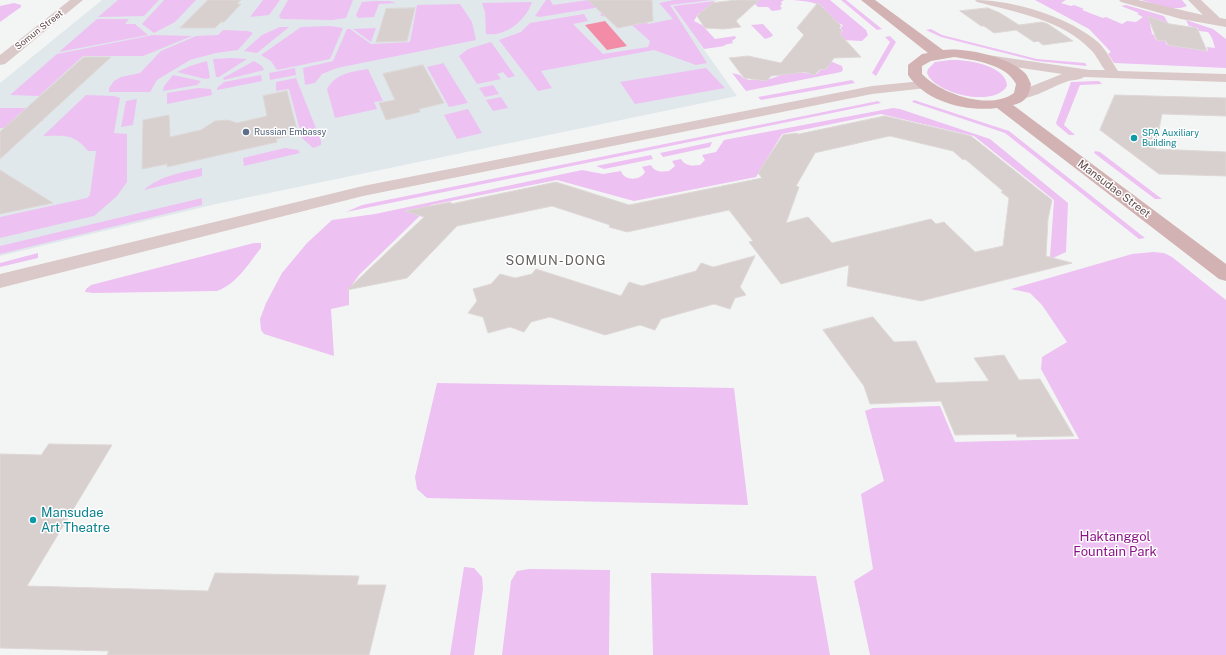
<!DOCTYPE html>
<html>
<head>
<meta charset="utf-8">
<style>
	body { margin:0 }
	canvas { display:block; background:#f3f5f4 }
</style>
</head>
<body>
<canvas width="1226" height="655"></canvas>
<script>
const ctx = document.querySelector('canvas').getContext('2d');
ctx.lineJoin = 'round';
function fillPath(path, color) { ctx.fillStyle = color; ctx.fill(path, 'evenodd'); }
function strokePath(path, color, width, dash) { ctx.strokeStyle = color; ctx.lineWidth = width; ctx.lineCap = dash ? 'butt' : 'round'; ctx.setLineDash(dash || []); ctx.stroke(path); }
function label(font, color, halo, rows, align = 'center') {
  ctx.font = font + ' "Public Sans",sans-serif'; ctx.lineWidth = 3; ctx.setLineDash([]); ctx.textBaseline = 'middle'; ctx.strokeStyle = halo; ctx.fillStyle = color; for (const [text, x, y, turn = 0] of rows) {
    ctx.save(); ctx.translate(x, y); ctx.rotate((+turn || 0) * Math.PI / 180); ctx.textAlign = isNaN(turn) ? turn : align; if (halo) ctx.strokeText(text, 0, 0); ctx.fillText(text, 0, 0); ctx.restore();
  }
}
fillPath(new Path2D(`
	M 102,0 L 720,0 L 673,6 L 737,96 L 216,204 L 0,256 L 0,83 Z`), '#e0e8ec');
fillPath(new Path2D(`
	M 118,0 L 159,0 L 144,16 L 98,17 Z
	M 164,0 L 196,0 L 175,22 L 154,33 L 142,24 Z
	M 263,0 L 280,0 L 269,15 L 250,17 Z
	M 288,0 L 353,0 L 346,18 L 332,20 L 281,19 L 279,16 Z
	M 546,0 L 550,0 L 553,5 L 588,0 L 643,0 L 540,17 L 535,16 Z
	M 674,0 L 711,0 L 670,5 L 707,63 L 696,65 L 654,50 L 541,71 L 552,88 L 538,91 L 499,40 L 521,32 L 530,23 L 584,14 L 588,21 L 573,24 L 603,54 L 648,47 L 650,41 L 625,19 L 601,16 L 600,14 C 625,8 629,6 648,24 L 673,19 L 659,3 Z
	M 751,0 L 784,0 L 781,2 L 782,4 L 780,6 L 782,8 L 780,10 L 772,11 L 768,7 L 758,7 Z
	M 792,0 L 830,0 L 866,30 L 868,35 L 862,41 L 842,40 L 835,34 L 843,31 L 840,29 L 843,25 L 832,21 L 822,11 L 824,8 C 815,1 802,1 792,0 Z
	M 841,0 L 846,0 L 882,29 L 877,30 Z
	M 1035,0 L 1066,0 L 1061,3 L 1071,6 L 1074,5 L 1084,9 L 1082,10 L 1103,18 L 1106,17 L 1122,24 L 1127,21 L 1136,22 L 1143,17 L 1137,14 L 1139,13 L 1121,6 L 1126,5 L 1164,16 L 1168,23 C 1163,23 1157,25 1150,24 L 1152,34 L 1154,35 L 1156,40 L 1165,41 L 1167,45 L 1208,51 L 1207,47 L 1215,48 L 1212,38 L 1208,32 L 1199,31 L 1198,28 L 1189,26 L 1186,20 L 1213,29 L 1226,39 L 1226,68 L 1114,63 L 1108,54 L 1111,52 L 1089,29 Z
	M 1141,0 L 1182,0 L 1187,6 C 1173,12 1155,4 1141,0 Z
	M 374,1 L 389,1 L 396,3 L 379,4 L 374,17 L 358,18 L 356,15 L 362,2 Z
	M 714,1 L 720,8 L 698,14 L 694,21 L 702,25 L 715,39 L 735,36 L 736,38 L 732,41 L 733,43 L 724,45 L 725,46 L 704,49 L 673,6 Z
	M 532,2 C 526,20 506,37 486,34 L 485,12 L 482,3 Z
	M 14,3 L 21,5 L 21,7 L 0,22 L 0,6 Z
	M 460,4 L 472,22 L 476,40 L 337,68 L 322,74 L 315,83 L 305,85 L 303,68 L 333,61 L 347,29 L 350,29 L 371,44 L 410,42 L 417,5 Z
	M 97,19 L 129,19 L 125,24 L 135,24 L 148,35 L 59,52 Z
	M 763,24 L 773,35 L 771,37 L 765,39 L 751,25 Z
	M 330,26 L 343,28 L 330,59 L 277,70 L 271,61 L 261,55 L 301,27 Z
	M 280,27 L 289,27 L 257,53 L 244,51 L 262,35 Z
	M 376,28 L 371,42 L 353,29 Z
	M 931,29 L 942,35 L 1037,59 L 1085,63 L 1087,66 L 1036,61 L 941,37 L 926,30 Z
	M 223,30 L 248,31 L 253,33 L 238,50 L 216,53 L 190,60 L 157,80 L 150,92 L 109,92 L 109,88 L 114,81 L 121,77 L 140,73 L 161,51 L 196,36 L 218,35 Z
	M 153,35 L 192,36 L 143,56 L 83,56 L 39,96 L 10,95 L 57,54 Z
	M 890,36 L 896,42 L 876,76 L 872,73 L 890,42 L 885,37 Z
	M 491,42 L 515,76 L 508,78 L 503,72 L 497,74 L 501,79 L 477,84 L 459,56 L 468,49 Z
	M 232,58 L 247,59 L 219,77 L 216,77 L 213,59 Z
	M 828,60 L 842,66 L 843,70 L 841,72 L 746,91 L 732,73 L 740,75 L 743,78 L 749,80 L 756,79 L 763,81 L 779,76 L 781,73 L 792,72 L 817,74 L 820,70 L 826,69 L 828,67 L 825,64 Z
	M 950,60 C 965,59 1007,65 1007,86 C 994,108 935,94 927,73 L 928,69 L 935,62 Z
	M 207,61 L 210,78 L 205,79 L 177,72 L 190,66 Z
	M 254,61 L 262,66 L 264,70 L 224,80 L 223,78 Z
	M 444,63 L 444,64 L 468,103 L 449,107 L 427,67 Z
	M 295,68 L 296,75 L 270,80 L 269,73 Z
	M 706,68 L 725,88 L 635,104 L 620,82 Z
	M 368,69 L 383,101 L 374,102 L 377,109 L 335,118 L 327,89 C 336,73 351,72 368,69 Z
	M 173,75 L 201,81 L 197,85 L 163,91 L 164,86 Z
	M 261,75 L 262,81 L 217,90 L 217,88 L 224,82 Z
	M 296,78 L 321,141 L 321,145 L 313,148 L 302,138 L 289,89 L 276,91 L 276,82 Z
	M 852,80 L 855,83 L 761,100 L 758,97 Z
	M 1099,81 L 1102,84 L 1080,85 L 1064,125 L 1075,135 L 1069,135 L 1057,125 L 1056,123 L 1071,82 Z
	M 493,85 L 499,94 L 485,97 L 479,88 Z
	M 198,88 L 211,89 L 212,95 L 167,104 L 167,93 Z
	M 86,95 L 114,96 L 120,98 L 114,133 L 127,134 L 127,182 L 117,196 L 94,216 L 0,238 L 0,217 L 87,198 L 90,195 L 96,151 L 88,151 C 73,133 65,136 43,136 Z
	M 501,97 L 508,108 L 493,111 L 486,100 Z
	M 137,99 L 133,125 L 121,127 L 126,101 Z
	M 914,100 L 1009,131 L 1145,238 L 1139,239 L 1005,133 L 912,102 Z
	M 878,101 L 881,103 L 346,212 L 362,205 Z
	M 0,108 L 26,108 L 13,120 L 44,120 C 30,129 15,128 0,128 Z
	M 893,108 L 900,109 L 990,139 L 1068,203 L 1066,252 L 1053,258 L 1050,257 L 1054,200 L 974,136 L 881,114 L 782,134 L 756,177 L 634,201 L 557,180 L 431,205 L 359,275 L 349,289 L 349,305 L 331,309 L 334,356 L 264,334 L 261,330 L 260,319 L 266,303 L 282,273 L 307,243 L 332,220 L 375,214 L 582,170 L 603,174 L 621,171 C 624,181 640,181 645,172 L 642,167 L 651,165 C 654,172 662,172 669,171 L 675,166 L 672,161 L 681,159 C 685,166 692,166 700,165 L 705,160 L 702,155 L 716,152 L 724,140 Z
	M 468,109 L 482,133 L 457,139 L 444,115 Z
	M 712,142 L 710,147 L 663,157 L 660,153 Z
	M 285,148 L 298,150 L 300,153 L 244,166 L 243,158 Z
	M 1095,151 L 1100,152 L 1162,199 L 1155,199 L 1094,153 Z
	M 651,155 L 653,159 L 604,169 L 596,166 Z
	M 202,168 L 202,176 L 144,190 C 161,175 181,173 202,168 Z
	M 202,198 L 202,205 L 0,254 L 0,246 Z
	M 254,243 L 261,243 L 261,248 C 248,264 237,284 217,291 L 93,293 L 85,292 L 86,289 L 91,285 Z
	M 1153,252 L 1164,253 L 1172,257 L 1226,300 L 1226,655 L 870,655 L 854,581 L 873,569 L 861,494 L 884,481 L 865,411 L 873,408 L 940,406 L 955,442 L 1079,439 L 1041,369 L 1042,357 L 1067,342 L 1042,305 L 1030,293 L 1011,289 L 1132,254 Z
	M 38,253 L 38,258 L 0,267 L 0,263 Z
	M 437,383 L 734,388 L 748,505 L 427,498 L 417,489 L 415,477 Z
	M 464,567 L 474,568 L 482,577 L 483,588 L 474,655 L 450,655 Z
	M 529,569 L 610,570 L 609,655 L 502,655 L 511,581 L 517,571 Z
	M 651,573 L 816,576 L 830,655 L 653,655 Z`), '#eec1f3');
fillPath(new Path2D(`
	M 605,21 L 627,46 L 607,50 L 585,25 Z`), '#f28ca7');
const building = new Path2D(`
	M 208,0 L 241,0 L 237,4 L 241,4 L 224,22 L 221,22 L 215,28 L 180,28 Z
	M 588,0 L 652,0 L 653,21 L 618,28 Z
	M 737,0 L 759,0 L 736,21 L 741,27 L 723,29 L 705,28 L 697,16 L 712,3 Z
	M 818,3 L 841,26 L 839,28 L 842,31 L 840,34 L 861,57 L 834,58 L 826,69 L 819,70 L 815,75 L 805,72 L 771,76 L 767,81 L 744,78 L 729,58 L 748,56 L 781,63 L 804,35 L 797,28 Z
	M 415,8 L 407,41 L 376,42 L 386,9 Z
	M 988,8 L 1000,13 L 1019,25 L 1042,22 L 1048,24 L 1073,41 L 1043,45 L 1038,41 L 1034,42 L 1016,30 L 994,33 L 984,26 L 981,26 L 960,11 Z
	M 1148,16 L 1170,24 L 1197,28 L 1207,51 L 1174,46 L 1168,45 L 1166,41 L 1157,40 Z
	M 84,57 L 111,57 L 0,159 L 0,132 Z
	M 423,65 L 444,103 L 419,109 L 420,112 L 386,120 L 379,103 L 395,100 L 383,74 Z
	M 287,91 L 298,134 L 276,139 L 277,142 L 167,167 L 167,164 L 142,169 L 143,120 L 169,115 L 170,137 L 201,130 L 215,121 L 228,120 L 237,123 L 267,116 L 263,96 Z
	M 1115,95 L 1226,98 L 1226,116 L 1162,114 L 1155,149 L 1226,152 L 1226,176 L 1159,174 L 1100,130 Z
	M 885,116 L 971,136 L 1039,190 L 1052,200 L 1048,219 L 1046,256 L 1072,263 L 921,301 L 847,286 L 849,265 L 781,284 L 749,242 L 753,241 L 729,210 L 627,232 L 609,227 L 610,225 L 552,206 L 457,226 L 407,278 L 347,290 L 424,217 L 405,211 L 451,202 L 451,204 L 556,182 L 629,205 L 762,178 L 758,173 L 783,135 L 797,133 L 798,134 ZM 890,136 L 953,151 L 963,160 L 965,159 L 1003,191 L 1001,192 L 1009,198 L 1003,246 L 975,252 L 944,222 L 936,224 L 931,219 L 832,243 L 808,217 L 786,223 L 799,187 L 796,186 L 815,153 Z
	M 0,170 L 53,203 L 0,214 Z
	M 755,256 L 740,287 L 746,295 L 735,298 L 730,309 L 714,304 L 661,319 L 655,330 L 640,325 L 605,335 L 550,317 L 531,322 L 524,332 L 510,327 L 488,333 L 483,317 L 468,313 L 477,301 L 473,289 L 491,284 L 500,274 L 515,278 L 532,274 L 536,269 L 621,296 L 629,282 L 642,286 L 696,271 L 701,263 L 713,267 Z
	M 873,317 L 894,342 L 916,341 L 936,383 L 989,381 L 974,358 L 1004,355 L 1019,380 L 1040,379 L 1074,436 L 1017,437 L 1016,434 L 955,435 L 941,401 L 870,404 L 864,386 L 823,330 Z
	M 49,444 L 112,445 L 27,586 L 208,591 L 215,573 L 359,576 L 357,585 L 386,585 L 369,655 L 107,655 L 109,651 L 0,648 L 0,454 L 41,455 Z`);
fillPath(building, '#d8d0cf');
strokePath(building, '#ded8d7', 1);
fillPath(new Path2D(`
	M 70,0 L 83,0 L 5,64 L 0,65 L 0,55 Z
	M 975,0 C 1013,0 1070,17 1099,43 C 1107,51 1112,62 1118,71 L 1226,74 L 1226,82 L 1084,77 C 1079,81 1072,79 1066,82 C 1053,86 1030,101 1017,98 L 1015,95 L 1017,92 L 1062,74 L 988,63 L 982,59 L 983,56 L 988,55 L 1090,70 L 1105,70 C 1100,64 1097,56 1091,50 C 1063,20 1015,12 977,2 Z
	M 1119,0 L 1138,0 L 1203,15 L 1188,0 L 1201,0 L 1220,18 L 1226,19 L 1226,27 L 1181,19 L 1121,2 Z
	M 922,81 L 927,82 L 929,85 L 927,88 L 872,94 L 363,196 L 0,288 L 0,274 L 363,186 L 872,86 Z`), '#dbc9c9');
fillPath(new Path2D(`
	M 861,0 L 875,0 L 943,50 C 964,47 1010,57 1025,73 C 1028,76 1029,80 1031,84 C 1029,96 1026,102 1013,105 L 1226,264 L 1226,281 L 1219,279 L 997,108 C 966,112 926,102 908,75 L 908,65 L 922,54 L 928,53 ZM 954,57 C 974,60 1006,64 1016,84 L 1014,93 C 990,111 941,94 922,74 L 922,66 L 931,61 Z`), '#d2b2b2');
for (const [x, y, r, color] of [
	[246,132,4,"#5c6f8a"],
	[1134,138,4,"#0f9aa8"],
	[33,520,4,"#0f9aa8"]
]) { const dot = new Path2D(); dot.arc(x, y, r, 0, 2 * Math.PI); ctx.fillStyle = color; ctx.fill(dot); strokePath(dot, '#fff', 1.5); }
label('9px', '#624949', '#fff', [
	["Somun Street",39,30,-38]
]);
label('9px', '#4e5e75', '#fff', [
	["Russian Embassy",254,132]
], 'left');
label('9px', '#0d838f', '#fff', [
	["SPA Auxiliary",1142,133],
	["Building",1142,143]
], 'left');
label('11px', '#624949', '#fff', [
	["Mansudae Street",1114,189,37]
]);
ctx.letterSpacing = '1px';
label('13px', '#685f5e', '#fff', [
	["SOMUN-DONG",556,261]
]);
ctx.letterSpacing = '0px';
label('13px', '#0d838f', '#fff', [
	["Mansudae",41,513],
	["Art Theatre",41,528]
], 'left');
label('13px', '#8a1288', '#fff', [
	["Haktanggol",1115,537],
	["Fountain Park",1115,552]
]);
</script>
</body>
</html>
